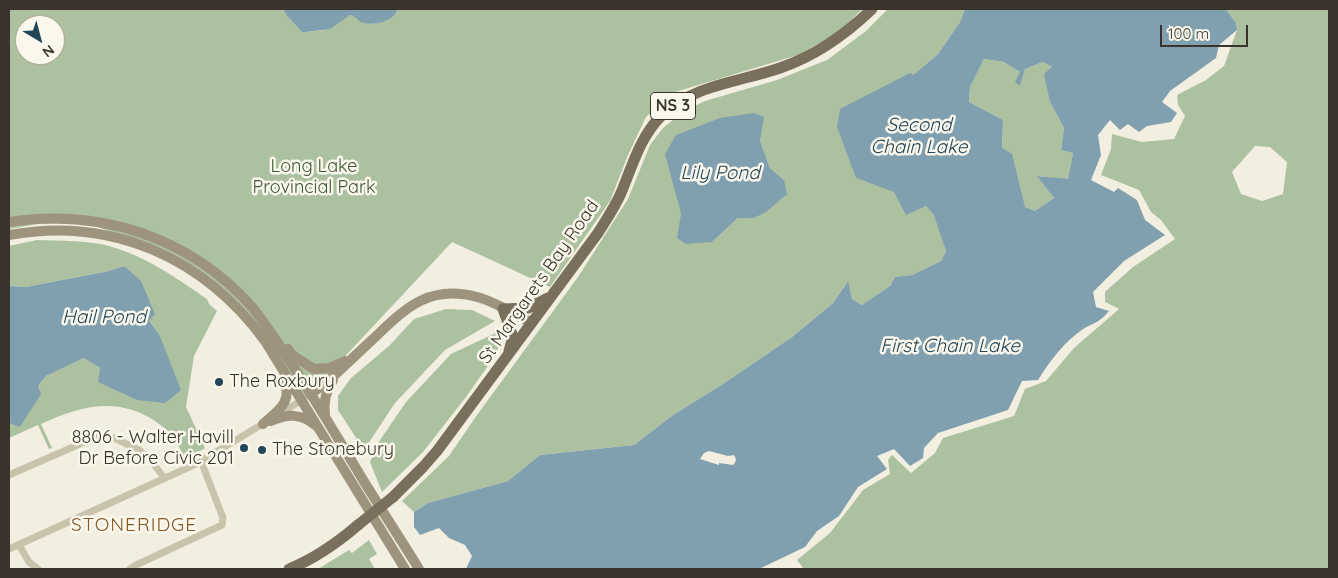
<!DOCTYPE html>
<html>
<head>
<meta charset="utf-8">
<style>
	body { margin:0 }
	#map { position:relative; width:1338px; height:578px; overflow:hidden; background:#f2efe0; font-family:Quicksand,sans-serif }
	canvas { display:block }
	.frame { position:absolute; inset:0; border:10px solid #39332b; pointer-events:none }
	.north { position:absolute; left:15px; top:15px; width:50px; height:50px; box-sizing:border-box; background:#faf8ec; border:1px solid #ada99f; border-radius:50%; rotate:143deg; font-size:14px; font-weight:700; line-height:20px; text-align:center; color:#39332b }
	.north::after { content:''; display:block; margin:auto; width:18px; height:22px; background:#214559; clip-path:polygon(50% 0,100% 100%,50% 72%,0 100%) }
	.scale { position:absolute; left:1160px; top:25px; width:88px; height:22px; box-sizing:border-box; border:2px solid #39332b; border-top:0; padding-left:6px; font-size:15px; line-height:18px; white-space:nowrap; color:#39332b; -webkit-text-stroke:4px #faf8ec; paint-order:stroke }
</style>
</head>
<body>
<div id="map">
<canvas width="1338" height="578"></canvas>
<div class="frame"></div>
<div class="north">N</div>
<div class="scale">100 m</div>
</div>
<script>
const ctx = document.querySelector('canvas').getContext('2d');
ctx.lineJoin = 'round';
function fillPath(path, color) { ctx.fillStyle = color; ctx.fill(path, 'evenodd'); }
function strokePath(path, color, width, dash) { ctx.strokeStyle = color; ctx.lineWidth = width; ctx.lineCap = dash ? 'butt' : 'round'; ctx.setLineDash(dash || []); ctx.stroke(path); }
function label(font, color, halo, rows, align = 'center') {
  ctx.font = font + ' Quicksand,sans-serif'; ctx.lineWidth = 5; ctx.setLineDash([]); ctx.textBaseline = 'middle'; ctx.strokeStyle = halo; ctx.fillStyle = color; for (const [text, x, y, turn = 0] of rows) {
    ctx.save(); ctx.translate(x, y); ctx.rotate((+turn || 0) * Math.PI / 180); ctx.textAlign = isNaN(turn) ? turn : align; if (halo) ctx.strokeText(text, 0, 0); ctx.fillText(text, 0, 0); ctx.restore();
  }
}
fillPath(new Path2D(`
	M 9,9 L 283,9 L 287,16 L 302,32 L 306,32 L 324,30 L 350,15 C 356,16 358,21 364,23 C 376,26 394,20 398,9 L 862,9 L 839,32 L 798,55 L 675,92 L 646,117 L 628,155 L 610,201 L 550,287 L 452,242 L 305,399 L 223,291 L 132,239 L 98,227 L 73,223 L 38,224 L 9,229 ZM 25,25 L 55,25 L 55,55 L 25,55 Z
	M 888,9 L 965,9 L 960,22 L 938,54 L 913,75 L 856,178 C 875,185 923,198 934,214 C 940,224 943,240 946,251 L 941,261 L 912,275 L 895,277 L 890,286 L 862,305 L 852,299 L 847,282 L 833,303 L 792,337 L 723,384 L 673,415 L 634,445 L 540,455 L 508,481 L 428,503 L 414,512 L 402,501 L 449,456 L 477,415 L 578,277 L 628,199 L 650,145 L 663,128 L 684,111 L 705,101 L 777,80 L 827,60 L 866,31 ZM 760,141 L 770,168 L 784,180 L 754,218 L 738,218 L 712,242 L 678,238 L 681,213 Z
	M 1226,9 L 1329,9 L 1329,569 L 804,569 L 797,560 L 830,533 L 863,490 L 890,474 L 888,460 L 892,455 L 911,473 L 935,453 L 943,438 L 1014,416 L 1025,389 L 1046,381 L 1074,348 L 1119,309 L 1105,302 L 1105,292 L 1133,267 L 1175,239 L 1161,220 L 1151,212 L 1139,190 L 1101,175 L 1111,149 L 1112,134 L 1142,142 L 1174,139 L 1185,116 L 1178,105 L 1177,95 L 1206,80 L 1224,66 L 1237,30 L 1236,23 ZM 1255,146 L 1270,147 L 1287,162 L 1283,194 L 1262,201 L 1241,194 L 1232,172 Z
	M 984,59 L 1004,62 L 1020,72 L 1020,86 L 1025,69 L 1043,62 L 1052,67 L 1050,102 L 1064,128 L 1061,150 L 1073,153 L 1068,180 L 1038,176 L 1054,198 L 1035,211 L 1025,207 L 1002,148 L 1003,120 L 969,102 L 970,87 Z
	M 37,240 C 60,241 87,240 109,246 C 147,257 175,277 207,299 L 209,304 L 217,311 L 194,356 L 186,407 L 205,448 L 185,460 C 182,453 179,446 175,439 C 171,432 162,426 155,421 C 117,396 80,406 41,424 L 52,448 L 49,449 L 38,425 L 9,438 L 9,423 L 20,426 L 38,386 L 46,376 L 84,358 L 100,368 L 159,334 L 149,321 L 124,266 L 109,271 L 26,287 L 9,286 L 9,246 Z
	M 446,309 L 472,310 L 495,321 L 445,350 L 395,403 L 364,450 L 338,410 L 338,396 L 351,378 L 389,346 L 414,319 Z
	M 502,330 L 497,353 L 466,397 L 423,452 L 382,492 L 370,462 L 378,443 L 406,402 L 451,354 Z
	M 369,540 L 377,554 L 369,559 L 375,569 L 318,569 L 349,550 L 352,553 Z`), '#acc1a0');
fillPath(new Path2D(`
	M 283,9 L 398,9 C 394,21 376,26 364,23 C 358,22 356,16 350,15 L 330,29 L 306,32 L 302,32 L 287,16 Z
	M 965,9 L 1226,9 L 1236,23 L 1237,30 L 1219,45 L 1216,58 L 1170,91 L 1162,102 L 1177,113 L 1171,122 L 1147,126 L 1139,132 L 1128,124 L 1120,130 L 1110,120 L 1098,135 L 1101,155 L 1091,180 L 1114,192 L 1118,188 L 1137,200 L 1145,220 L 1165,235 L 1124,261 L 1093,292 L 1096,307 L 1109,311 C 1099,323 1095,322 1083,329 C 1064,342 1050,361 1038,380 L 1022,381 L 1008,410 L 938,433 L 924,448 L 923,458 L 910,466 L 894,449 L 877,456 L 887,469 L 858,487 L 839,516 L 817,531 L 805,547 L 759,569 L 466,569 L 472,556 L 465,545 L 449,538 L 439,528 L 420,535 L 414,527 L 414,512 L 428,503 L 508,481 L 540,455 L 634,445 L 673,415 L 723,384 L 792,337 L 833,303 L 848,281 L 852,299 L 862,305 L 890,286 L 895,277 L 912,275 L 941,261 L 946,251 L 934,215 L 926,206 L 906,215 L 894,192 L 856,178 L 837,127 L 840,109 L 910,73 L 913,75 L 938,54 L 960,22 ZM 984,59 L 1004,62 L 1020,72 L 1015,82 L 1020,86 L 1025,69 L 1043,62 L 1052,67 L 1044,74 L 1050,102 L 1064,128 L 1061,150 L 1073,153 L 1068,179 L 1037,176 L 1054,198 L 1035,211 L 1025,207 L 1012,154 L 1002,148 L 1003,120 L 969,102 L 970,87 ZM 709,451 L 728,456 L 734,455 L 736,459 L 735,463 L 733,465 L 719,463 L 719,465 L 700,459 L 704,453 Z
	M 754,113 L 764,117 L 760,141 L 770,168 L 784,180 L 787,194 L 766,212 L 754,218 L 738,218 L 712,242 L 686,244 L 677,238 L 681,213 L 665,154 L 676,135 L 720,118 Z
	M 124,266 L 141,281 L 155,314 L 149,321 L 159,334 L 181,390 L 165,403 L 137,400 L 98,382 L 100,368 L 84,358 L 46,376 L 38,386 L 41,394 L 20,427 L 9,423 L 9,286 L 26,287 L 109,271 Z`), '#809faf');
strokePath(new Path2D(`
	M 277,415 L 304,399
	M 9,475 L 96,437 L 114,438 L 139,450 L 151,460 L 164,478
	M 19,545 L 29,562 L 38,569
	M 9,549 L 196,464 L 266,422
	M 130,569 L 136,565 L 222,525 L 223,518 L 201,461`), '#cac3ac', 7);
strokePath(new Path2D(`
	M 9,222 C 100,208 190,237 252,307 C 266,324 277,342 289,360 C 309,390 328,422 347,453 C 370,493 395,530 419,569
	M 9,235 C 112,216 204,258 265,341 L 405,569
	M 288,349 L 292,355 L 314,369 L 329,368 L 345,361
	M 310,394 L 325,384 C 341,369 357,354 373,339 C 405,309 428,284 477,297 C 496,302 514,314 532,323
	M 325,414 C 323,401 326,391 333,380
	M 271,421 C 287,414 301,413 315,425
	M 263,424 C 279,410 293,402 284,379`), '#9e937d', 10);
strokePath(new Path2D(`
	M 509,351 L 513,337 L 503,309 L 528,308 L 548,298
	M 393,497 L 423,467 L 437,451 L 598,233 C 606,220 615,207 621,193 C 632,167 640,137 661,116 C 692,85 740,82 780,68 C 815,56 845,35 872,9
	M 289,569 C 314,559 337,543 358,525`), '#7a6f5c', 11);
strokePath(new Path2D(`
	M 358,525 L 393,497`), '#7a6f5c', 11);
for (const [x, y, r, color] of [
	[219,382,5,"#214559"],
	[244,448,5,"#214559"],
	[262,450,5,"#214559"]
]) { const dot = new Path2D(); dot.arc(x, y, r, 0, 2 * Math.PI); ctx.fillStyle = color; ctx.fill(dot); strokePath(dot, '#faf8ec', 2); }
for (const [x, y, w] of [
	[673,106,45]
]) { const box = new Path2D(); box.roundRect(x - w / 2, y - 13.5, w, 27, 4); ctx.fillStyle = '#faf8ec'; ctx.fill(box); strokePath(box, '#39332b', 1); }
label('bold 16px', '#39332b', null, [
	["NS 3",673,106]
]);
label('18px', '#3c562f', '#faf8ec', [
	["Long Lake",314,167],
	["Provincial Park",314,188]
]);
label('18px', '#39332b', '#faf8ec', [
	["St Margarets Bay Road",539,282,-55]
]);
label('18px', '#39332b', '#faf8ec', [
	["The Roxbury",229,382],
	["8806 - Walter Havill",234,438,"right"],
	["Dr Before Civic 201",234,459,"right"],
	["The Stonebury",272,450]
], 'left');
label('italic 19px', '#214559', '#faf8ec', [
	["Second",919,125],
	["Chain Lake",919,147],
	["Lily Pond",720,173],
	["Hail Pond",104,317],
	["First Chain Lake",950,346]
]);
ctx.letterSpacing = '1px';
label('19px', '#855826', '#faf8ec', [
	["STONERIDGE",134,525]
]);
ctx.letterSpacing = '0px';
</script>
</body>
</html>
